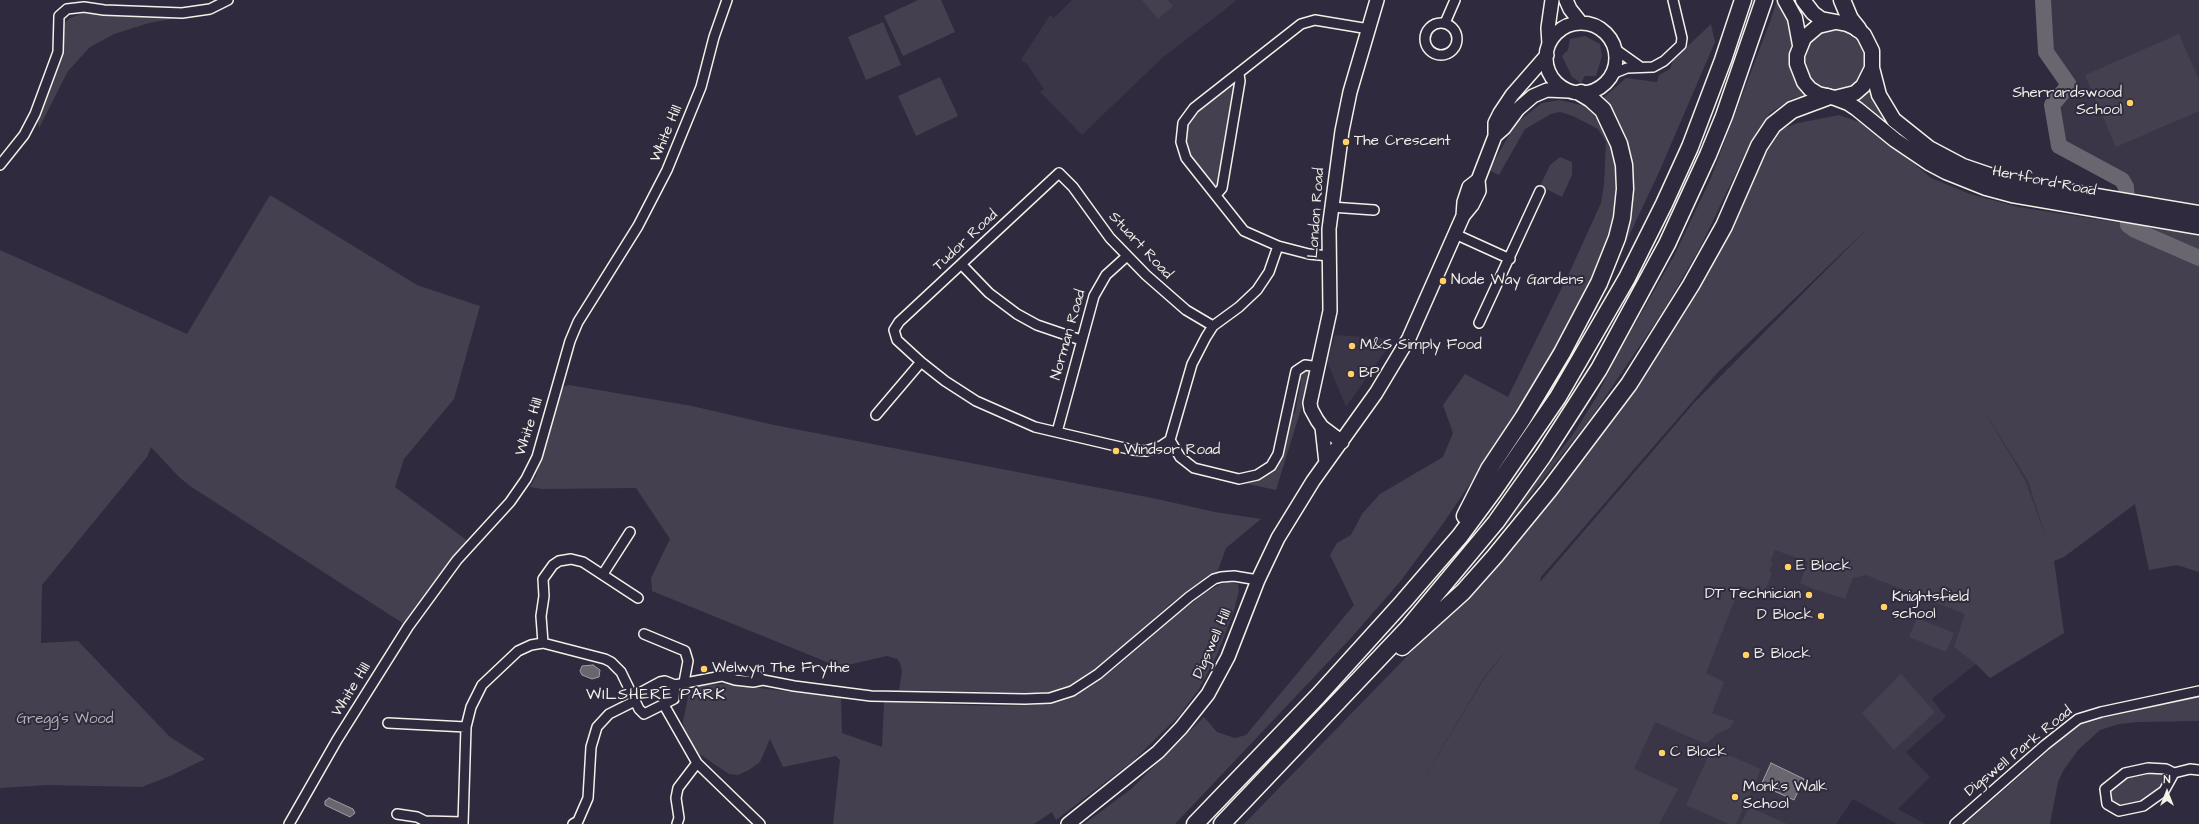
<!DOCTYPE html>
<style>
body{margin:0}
#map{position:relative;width:2199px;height:824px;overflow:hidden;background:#2f2a3d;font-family:"Architects Daughter",sans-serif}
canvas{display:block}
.north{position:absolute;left:2147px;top:772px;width:40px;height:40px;-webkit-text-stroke:3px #2f2a3d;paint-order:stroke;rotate:0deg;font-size:11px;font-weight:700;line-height:16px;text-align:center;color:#f4f1e8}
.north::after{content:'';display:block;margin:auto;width:14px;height:18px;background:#f4f1e8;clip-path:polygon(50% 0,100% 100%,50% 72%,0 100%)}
</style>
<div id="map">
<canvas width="2199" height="824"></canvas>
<div class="north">N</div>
</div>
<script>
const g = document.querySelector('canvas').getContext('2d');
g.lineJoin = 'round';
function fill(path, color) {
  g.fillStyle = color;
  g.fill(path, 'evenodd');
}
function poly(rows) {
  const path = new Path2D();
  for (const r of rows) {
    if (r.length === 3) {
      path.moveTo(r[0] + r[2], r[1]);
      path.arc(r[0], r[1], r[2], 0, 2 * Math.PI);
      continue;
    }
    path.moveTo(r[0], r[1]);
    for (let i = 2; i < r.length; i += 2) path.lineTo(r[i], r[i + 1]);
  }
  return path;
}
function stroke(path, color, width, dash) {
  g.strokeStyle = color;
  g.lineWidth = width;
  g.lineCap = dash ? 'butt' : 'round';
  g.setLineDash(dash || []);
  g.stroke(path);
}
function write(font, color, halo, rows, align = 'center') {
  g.font = font + ' "Architects Daughter",sans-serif';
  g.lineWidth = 4;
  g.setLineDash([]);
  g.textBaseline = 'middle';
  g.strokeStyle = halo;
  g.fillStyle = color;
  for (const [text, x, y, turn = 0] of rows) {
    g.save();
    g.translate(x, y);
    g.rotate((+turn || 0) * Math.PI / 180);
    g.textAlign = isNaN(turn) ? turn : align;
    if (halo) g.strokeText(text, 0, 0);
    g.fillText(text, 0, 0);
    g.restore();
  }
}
fill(poly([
 [1072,0,1237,0,1161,59,1082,135,1040,92,1044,89,1027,64,1021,60,1050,15,1054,18],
 [2049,0,2199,0,2199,207,2129,196,2118,176,2059,142,2055,128,2058,109,2062,102,2063,102,2077,85,2061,68,2054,57],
 [1335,335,1394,339,1346,407,1327,361],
 [1962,375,2028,481,2054,561,2064,633,1990,678,1976,664,1932,699,1946,717,1906,752,1930,777,1898,809,1925,824,1897,824,1853,799,1836,824,1391,824,1409,807,1514,643,1534,621,1541,582,1694,403]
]), '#3b3647');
fill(poly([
 [918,0,941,0,955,32,903,56,884,16],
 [1142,0,1168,0,1173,6,1158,19],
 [1777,0,1786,13,1793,41,1790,65,1793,77,1805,95,1791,99,1770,113,1751,141,1701,246,1664,310,1591,418,1503,530,1501,527,1574,433,1597,396,1615,359,1674,256,1710,180,1771,19],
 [83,13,182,17,149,23,114,34,90,47,68,71,39,128,37,116,47,95,58,61,62,25,70,18],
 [883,22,901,65,866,80,848,37],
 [1711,24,1715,42,1660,170,1627,240,1622,236,1626,146,1616,119,1603,98,1626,78,1657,82,1659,75,1670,69,1673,60],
 [1835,60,30],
 [2179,34,2199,80,2199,111,2116,147,2085,75],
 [1585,36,1600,44,1602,56,1596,76,1585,76,1581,83,1572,77,1562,56,1568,50,1570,39],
 [940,77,958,116,916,136,898,96],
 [1235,81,1219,185,1213,186,1189,156,1185,141,1188,124,1192,116,1201,108],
 [1868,88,1870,88,1877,107,1888,124,1909,141,2029,194,1904,141,1856,100],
 [1560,100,1585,106,1594,115,1614,153,1616,176,1614,210,1606,249,1582,301,1549,363,1504,434,1442,525,1399,583,1350,639,1175,824,1084,824,1131,789,1204,717,1217,732,1235,738,1246,735,1354,605,1330,555,1337,543,1351,535,1362,514,1380,494,1443,457,1453,433,1443,405,1465,374,1508,397,1571,269,1601,203,1604,185,1606,142,1598,129,1573,116,1560,112,1551,114,1525,129,1499,175,1489,170,1516,123,1542,103],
 [1839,115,1868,125,1931,178,1970,194,2018,207,2122,223,2126,228,2142,238,2199,262,2199,572,2177,565,2149,570,2135,504,2064,557,2054,561,2064,633,1990,678,1976,664,1954,647,1965,614,1866,575,1853,578,1845,599,1814,589,1800,583,1808,562,1775,550,1770,562,1773,563,1769,572,1772,573,1764,594,1740,586,1706,673,1724,682,1712,713,1734,721,1730,728,1718,733,1706,744,1655,722,1634,769,1678,789,1659,824,1244,824,1487,574,1719,245,1765,155,1782,129,1798,123],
 [1870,226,1694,403,1540,582,1541,577,1718,372],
 [1982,408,2028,481,2047,541,2025,480],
 [1513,643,1485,677,1407,806,1485,676],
 [1560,157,1572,162,1572,175,1562,197,1540,186,1550,165],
 [270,195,417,285,480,306,454,399,404,459,395,487,469,542,404,624,190,486,179,477,151,447,147,457,42,585,41,643,78,641,170,737,205,759,170,776,142,787,48,785,0,788,0,250,187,334],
 [2136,225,2199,235,2199,256,2149,234],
 [1308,369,1311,369,1302,406,1276,490,1244,483,1257,479,1267,474,1290,415,1295,413,1301,381,1298,378,1303,370],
 [569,385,692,406,774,425,1157,499,1215,512,1261,519,1226,548,1217,573,1193,587,1171,603,1117,652,1088,675,1070,686,1051,692,1030,693,899,690,902,672,900,663,897,659,887,656,839,667,652,591,651,578,670,539,636,488,542,489,530,487,536,476,563,387],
 [1229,582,1238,584,1239,590,1234,611,1217,655,1199,689,1179,716,1133,761,1056,820,1052,812,1034,824,833,824,840,760,836,756,783,767,770,739,760,762,749,770,738,775,729,774,695,751,684,731,683,722,689,692,696,686,704,685,726,684,841,698,842,733,882,747,884,702,989,706,1035,705,1055,702,1072,697,1090,687,1114,669,1178,614,1205,593,1221,584],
 [1917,618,1954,633,1946,652,1909,637],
 [1901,674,1935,712,1894,750,1862,713],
 [2199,697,2199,721,2138,722,2119,724,2100,730,2078,750,2063,771,2058,782,2050,824,1965,824,2080,723,2089,719],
 [1712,748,1761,769,1736,824,1729,824,1686,805],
 [2155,771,2169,774,2161,790,2141,804,2120,808,2111,803,2109,791,2121,778],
 [1749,807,1787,824,1741,824]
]), '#454050');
const water = poly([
 [593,665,600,670,599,677,592,679,582,675,580,671,582,666,593,665],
 [1771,763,1804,779,1794,800,1761,785,1771,763],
 [329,798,353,809,355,813,350,817,325,805,325,801,329,798]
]);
fill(water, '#6a6670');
stroke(water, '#a19ea0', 1);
stroke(poly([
 [2043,0,2046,52,2069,85,2052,105,2059,146,2122,180,2126,187,2128,225,2135,230,2199,258]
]), '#6a6670', 16);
const street = poly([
 [1445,23,1455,0],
 [1441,39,16],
 [1615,49,1639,66],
 [1612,74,1627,68,1653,67,1664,61,1681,45,1682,38,1673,0],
 [0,165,24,135,35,114,58,52,59,16,67,9,84,7,104,10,182,13,210,9,228,0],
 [1216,195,1222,188,1240,81,1239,74],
 [1331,207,1374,210],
 [1455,234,1510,259],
 [1329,256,1309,254,1278,246,1244,231,1186,158,1181,142,1183,123,1194,108,1301,24,1315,20,1369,29],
 [962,265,989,293,1017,314,1037,325,1081,340],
 [1479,323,1540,191],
 [1213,326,1186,310,1146,275,1110,238,1073,187,1059,173,899,322,894,330,897,340,921,362,945,381,976,401,1035,427,1133,450,1146,451,1161,446,1170,440,1192,364,1206,337,1213,326,1239,307,1257,290,1269,272,1278,246],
 [876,415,921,362],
 [1057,432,1094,296,1106,275,1127,256],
 [1170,440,1180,457,1194,468,1239,479,1257,475,1271,466,1278,454,1296,371,1305,365,1319,367],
 [603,574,630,532],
 [644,634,685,651,688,661,684,682],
 [543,643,541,616,544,596,543,579,553,565,559,561,571,559,583,562,638,598],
 [722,676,735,680,753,682,763,680,794,686,871,696,1025,699,1050,698,1072,691,1098,674,1189,597,1214,579,1221,577,1234,576,1258,580],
 [634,696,660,682,665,681,675,685,722,676,737,670,754,673,763,680],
 [664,705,697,763,760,824],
 [388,723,466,727],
 [2174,773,2164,791,2143,806,2119,811,2107,804,2105,789,2125,773,2148,768,2166,769,2174,773,2190,769,2199,770],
 [397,814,417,817,425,821,463,822],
 [289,824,337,740,408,627,457,560,510,502,526,479,537,457,570,341,578,322,638,226,667,170,701,87,714,37,727,0],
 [463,824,466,727,471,707,482,685,518,651,531,645,543,643,605,659,611,662,621,672,639,709,644,714,674,699,675,685],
 [573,824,578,821,588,798,591,747,597,727,609,714,635,701],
 [677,824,679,818,676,798,678,788,697,763],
 [1955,824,2045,745,2078,719,2101,712,2199,691]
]);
const secondary = poly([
 [1566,0,1570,9,1581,23],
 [1581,58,35],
 [1549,44,1548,28,1552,0],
 [1495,136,1504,128,1518,109,1533,96,1547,90,1569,91],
 [1463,216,1472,205,1479,191,1478,180,1495,136,1495,123,1500,113,1512,95,1547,55],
 [1322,427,1326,463],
 [1342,442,1322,427,1317,420,1311,409,1310,403,1330,311,1329,229,1342,131,1350,92,1377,0],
 [1068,824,1158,752,1181,728,1208,694,1228,657,1258,580,1278,538,1313,481,1376,393,1409,338,1463,216,1464,202,1469,187,1478,180]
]);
const primary = poly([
 [1785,0,1795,18,1800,45],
 [1803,0,1813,13,1821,19,1847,24,1858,29,1864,35,1872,51,1872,68,1863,86,1855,93,1835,98,1818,94,1810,89,1804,82,1797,64,1797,55,1804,38,1818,26,1835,22],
 [1872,68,1879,95,1894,120,1929,148,1963,166,2007,181,2199,213],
 [1835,98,1848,103,1857,109,1895,140,1929,163,1946,172,1986,188,2012,195,2199,227]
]);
const highway = poly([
 [1842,0,1850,19,1858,29],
 [1465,516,1489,469,1523,418,1562,353,1599,283,1617,238,1622,218,1625,189,1624,165,1619,144,1603,110,1591,99,1581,93],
 [1402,647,1463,592,1495,556,1549,490,1629,384,1691,285,1724,226,1759,146,1773,125,1792,110,1827,97],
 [1195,824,1318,696,1403,602,1460,536,1494,490,1558,397,1627,278,1664,204,1690,147,1723,60,1743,0],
 [1222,824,1407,629,1496,522,1543,456,1599,369,1667,244,1708,155,1724,116,1764,0]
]);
stroke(street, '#f4f1e8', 12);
stroke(secondary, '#f4f1e8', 16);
stroke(primary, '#f4f1e8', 17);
stroke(highway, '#f4f1e8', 19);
stroke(street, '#2f2a3d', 9);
stroke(secondary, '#2f2a3d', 13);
stroke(primary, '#2f2a3d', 14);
stroke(highway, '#2f2a3d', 16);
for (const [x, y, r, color] of [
 [2130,103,4,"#ffd166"],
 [1346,142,4,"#ffd166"],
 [1443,281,4,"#ffd166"],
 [1352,346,4,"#ffd166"],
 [1351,374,4,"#ffd166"],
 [1116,451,4,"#ffd166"],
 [1788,567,4,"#ffd166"],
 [1809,595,4,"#ffd166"],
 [1884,607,4,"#ffd166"],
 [1821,616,4,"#ffd166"],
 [1746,655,4,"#ffd166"],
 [704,669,4,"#ffd166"],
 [1662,753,4,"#ffd166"],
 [1735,797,4,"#ffd166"]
]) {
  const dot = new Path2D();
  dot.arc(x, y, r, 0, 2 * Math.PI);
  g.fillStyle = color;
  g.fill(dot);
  stroke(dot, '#2f2a3d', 1.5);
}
write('15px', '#f4f1e8', '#2f2a3d', [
 ["Sherrardswood",2122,94,"right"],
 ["School",2122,111,"right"],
 ["The Crescent",1354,142],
 ["Node Way Gardens",1451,281],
 ["M&S Simply Food",1360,346],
 ["BP",1359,374],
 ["Windsor Road",1124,451],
 ["E Block",1796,567],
 ["DT Technician",1801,595,"right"],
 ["Knightsfield",1892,598],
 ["school",1892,615],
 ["D Block",1813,616,"right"],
 ["B Block",1754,655],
 ["Welwyn The Frythe",712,669],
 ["C Block",1670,753],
 ["Monks Walk",1743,788],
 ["School",1743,805]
], 'left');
write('15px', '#f4f1e8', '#2f2a3d', [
 ["White Hill",667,134,-67],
 ["Hertford Road",2044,182,11],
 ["London Road",1317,213,-86],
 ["Tudor Road",966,241,-43],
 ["Stuart Road",1140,246,47],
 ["Norman Road",1069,335,-74],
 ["White Hill",530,427,-72],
 ["Digswell Hill",1213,644,-66],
 ["White Hill",352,690,-58],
 ["Digswell Park Road",2019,752,-39]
]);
write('15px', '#b7b3b3', '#2f2a3d', [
 ["Gregg's Wood",65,720]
]);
g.letterSpacing = '1px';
write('16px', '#f4f1e8', '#2f2a3d', [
 ["WILSHERE PARK",656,696]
]);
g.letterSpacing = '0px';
</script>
